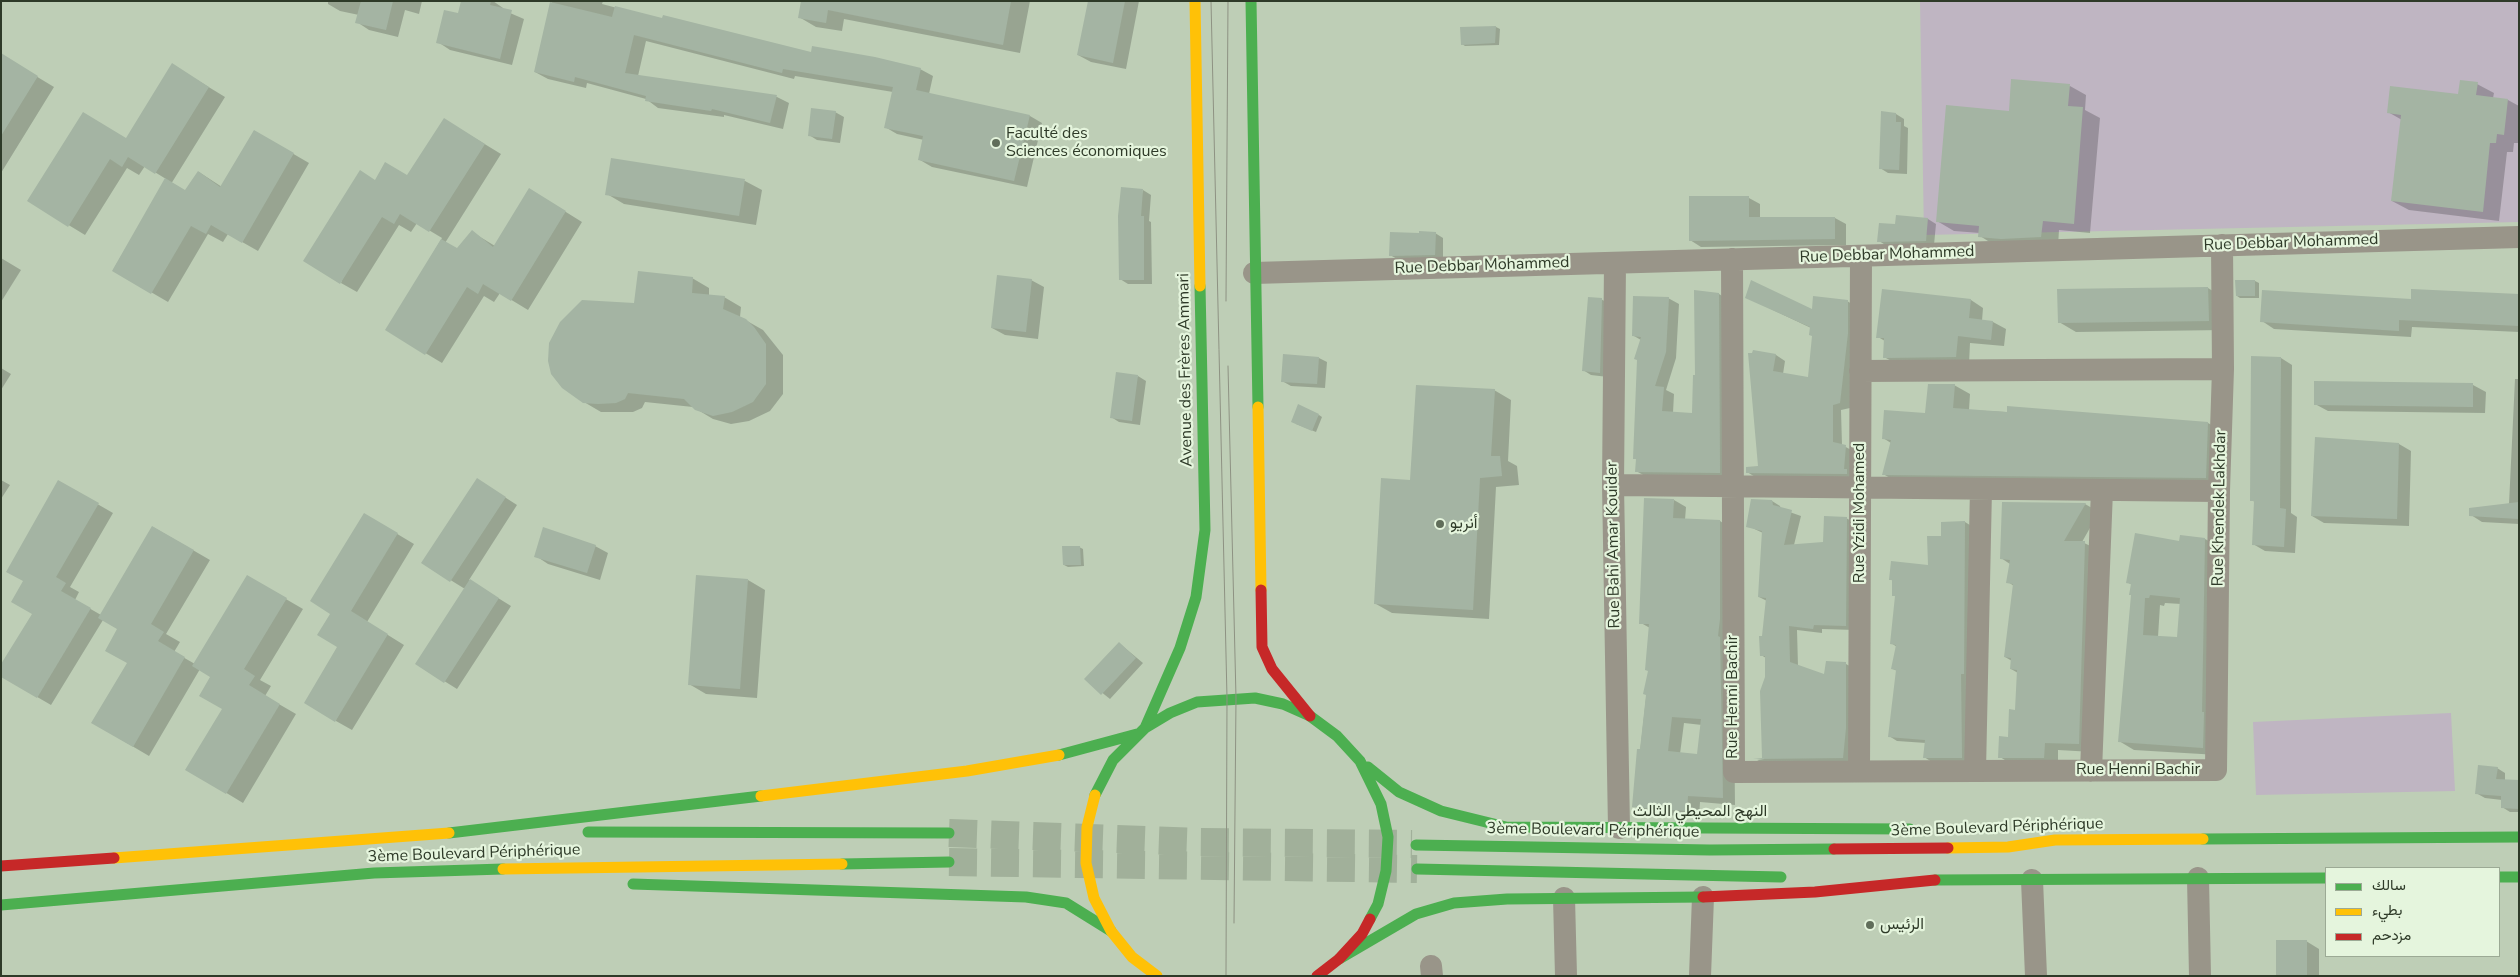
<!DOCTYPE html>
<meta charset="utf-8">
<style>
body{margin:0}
#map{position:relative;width:2520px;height:977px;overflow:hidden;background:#beceb6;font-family:"Nunito Sans",Vazirmatn,sans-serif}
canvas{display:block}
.frame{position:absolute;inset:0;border:2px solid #2e3a28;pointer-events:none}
.legend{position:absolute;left:2325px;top:867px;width:175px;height:90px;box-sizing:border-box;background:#e5f5dd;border:1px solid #9caa95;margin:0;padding:6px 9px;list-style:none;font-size:15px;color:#2e3a28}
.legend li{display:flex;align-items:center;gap:10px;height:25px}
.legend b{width:25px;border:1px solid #9caa95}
</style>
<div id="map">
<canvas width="2520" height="977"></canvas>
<div class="frame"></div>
<ul class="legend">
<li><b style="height:6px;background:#4caf50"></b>سالك</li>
<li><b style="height:6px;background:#ffc107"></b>بطيء</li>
<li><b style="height:6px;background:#c62828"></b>مزدحم</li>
</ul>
</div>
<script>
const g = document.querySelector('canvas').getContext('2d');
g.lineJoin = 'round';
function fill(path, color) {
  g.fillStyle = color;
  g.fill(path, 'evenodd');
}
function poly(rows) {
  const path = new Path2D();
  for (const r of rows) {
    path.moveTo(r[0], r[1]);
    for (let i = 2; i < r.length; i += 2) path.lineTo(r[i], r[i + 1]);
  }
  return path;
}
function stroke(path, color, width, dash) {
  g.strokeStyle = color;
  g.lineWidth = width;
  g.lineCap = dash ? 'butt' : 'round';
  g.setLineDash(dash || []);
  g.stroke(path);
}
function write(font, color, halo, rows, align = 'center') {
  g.font = font + ' "Nunito Sans",Vazirmatn,sans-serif';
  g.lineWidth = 4.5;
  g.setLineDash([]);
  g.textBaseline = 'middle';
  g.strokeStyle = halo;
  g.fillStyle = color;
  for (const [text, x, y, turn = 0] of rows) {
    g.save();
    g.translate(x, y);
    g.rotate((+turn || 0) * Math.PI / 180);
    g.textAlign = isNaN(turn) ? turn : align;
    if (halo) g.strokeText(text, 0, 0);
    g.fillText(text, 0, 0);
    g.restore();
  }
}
fill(poly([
 [1920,1,2519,1,2519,222,1924,235],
 [2451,713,2455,791,2256,795,2253,722]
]), '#bfb5c2');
fill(poly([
 [328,1,422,1,419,14,405,10,398,37,369,30,357,22,359,15,340,11,328,4],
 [463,1,493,1,503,8,503,10,524,19,512,65,450,50,438,42,459,15],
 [552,1,603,1,602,4,663,20,812,53,920,69,933,76,929,94,1030,116,1042,123,1027,187,932,167,920,160,924,140,897,134,885,127,893,92,795,76,794,79,646,41,638,76,777,97,789,103,783,129,724,115,724,117,658,108,646,99,587,83,586,88,548,79,535,72],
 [802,1,1030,1,1020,53,844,19,842,31,816,27,799,17],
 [1089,1,1139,1,1126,69,1091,62,1078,55],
 [1496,27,1500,29,1499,45,1465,46,1462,44,1461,28],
 [1,55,54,87,1,173],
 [189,75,225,97,171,184,185,191,199,172,222,187,254,131,309,163,258,251,228,234,223,242,208,234,168,302,113,270,166,179,145,166,139,175,127,168,85,235,29,201,126,139],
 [2477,84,2494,93,2493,98,2508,100,2519,106,2519,143,2514,143,2513,152,2507,152,2499,221,2409,210,2392,201,2402,120,2388,112,2459,95],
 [2070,86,2086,95,2085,110,2100,118,2090,233,2059,230,2058,246,1996,246,1980,236,1980,233,1954,231,1937,221,2010,112],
 [835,112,844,117,840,143,817,140,809,135],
 [1882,113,1896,114,1904,119,1904,126,1908,128,1907,174,1888,173,1880,168],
 [460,129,501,154,445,243,457,250,472,232,495,246,545,199,582,222,528,310,500,293,494,302,484,296,442,363,387,330,442,238,417,223,411,232,399,225,357,292,341,283,376,181,408,177],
 [612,160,745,181,762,190,756,225,624,204,607,194],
 [1143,190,1151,195,1149,221,1151,222,1152,284,1128,284,1120,279],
 [1749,198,1760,204,1760,218,1835,218,1846,224,1846,245,1701,247,1690,240],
 [1897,216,1928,219,1936,224,1934,245,1887,246,1879,241,1896,225],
 [1435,233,1443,238,1443,259,1399,260,1390,255],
 [1,258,21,270,1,302],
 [692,278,709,288,709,296,724,297,741,307,740,317,763,330,783,355,783,394,770,411,749,421,731,424,713,419,693,407,645,402,642,408,633,412,601,412,584,402,636,304],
 [1031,280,1044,287,1038,339,1005,335,992,328],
 [2255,281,2259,283,2259,298,2240,298,2237,296],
 [2208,288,2224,298,2225,330,2076,332,2059,322],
 [1719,294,1729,300,1730,478,1647,477,1636,471,1637,460,1634,458,1641,340,1634,336,1668,298,1679,304,1676,358,1666,390,1674,394,1673,413,1693,414],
 [2519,295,2519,332,2412,327,2411,337,2274,329,2262,321,2412,300],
 [1601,299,1609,304,1608,377,1591,375,1583,370],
 [1971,300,1983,308,1982,321,1993,322,2006,329,2004,346,1970,343,1969,364,1897,364,1884,357,1885,341,1878,337],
 [1847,301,1857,307,1850,408,1841,410,1842,445,1855,452,1856,479,1757,478,1747,472,1759,467,1749,354,1776,355,1785,361,1783,374,1809,378,1813,336,1811,328,1756,302,1813,311],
 [1319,358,1327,362,1325,388,1291,386,1282,381],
 [2281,358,2292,365,2291,513,2297,517,2295,553,2265,551,2253,544,2255,502,2251,500],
 [1,368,11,374,1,390],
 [1138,376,1146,381,1140,425,1119,422,1111,417],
 [2515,379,2519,379,2519,524,2482,522,2471,515,2509,504],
 [1954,385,1970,394,1969,410,2208,423,2224,432,2222,486,1899,483,1883,474,1891,443,1883,438,1926,414],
 [2473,385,2486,392,2485,413,2328,411,2315,404],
 [1494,390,1511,400,1508,461,1517,466,1519,485,1496,487,1489,619,1392,613,1376,604,1412,481],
 [1319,415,1322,417,1316,432,1296,424],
 [2399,444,2411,451,2409,526,2324,523,2312,516],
 [1,480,10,485,1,499],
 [59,482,113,513,70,587,79,592,75,600,101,615,153,527,210,560,166,634,180,642,174,652,195,664,248,577,303,609,260,680,271,686,265,696,296,714,243,803,187,769,223,709,212,676,200,669,149,756,93,723,132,667,118,629,103,620,51,705,1,676,33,613,24,581],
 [489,487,517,505,469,580,511,606,457,689,417,664,465,589,423,563],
 [1674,500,1686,507,1685,520,1720,521,1732,529,1735,805,1700,802,1699,818,1646,813,1634,806,1649,671,1650,628,1641,623],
 [1684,723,1702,725,1698,755,1680,754],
 [1772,501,1780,506,1781,509,1801,516,1794,545,1824,543,1846,518,1855,523,1855,630,1822,629,1822,633,1797,630,1798,666,1825,675,1846,664,1855,669,1852,763,1763,763,1757,760,1764,759,1761,691,1766,677,1766,658,1761,655,1767,601,1759,597,1763,533,1748,526],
 [2085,504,2099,512,2082,542,2099,550,2093,752,2058,750,2058,765,2013,765,2000,757,2009,738,2017,711,2018,673,2011,669,2012,661,2005,657,2014,586,2008,582,2010,564,2001,558],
 [364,514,414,544,367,622,404,645,352,730,336,721,339,647,332,613],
 [1965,522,1973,527,1970,762,1932,762,1924,757,1926,743,1897,741,1889,736,1897,671,1893,669,1897,647,1891,643,1896,596,1893,581,1890,579,1929,567,1942,537,1942,523],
 [2181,537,2205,539,2220,547,2218,755,2134,750,2119,741,2132,595,2132,585,2127,582,2181,542],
 [2165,603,2181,604,2178,638,2158,637,2160,605,2164,606],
 [595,546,608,553,600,580,548,564,536,556],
 [1079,547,1083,549,1084,566,1068,567,1064,565],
 [748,580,765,590,757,698,706,694,689,684],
 [1119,643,1143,663,1110,699,1085,679],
 [2497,768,2505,773,2505,781,2519,781,2519,812,2510,812,2502,807,2502,800,2485,798,2476,793],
 [2306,941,2319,949,2319,976,2278,976]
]), '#0003');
fill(poly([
 [361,1,393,1,386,30,355,23],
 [461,1,491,1,490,5,512,10,500,59,436,43,444,10,458,13],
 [801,1,1011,1,1003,45,828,10,826,23,798,18],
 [1088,1,1125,1,1113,63,1077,55],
 [550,2,612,17,615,6,662,18,663,15,811,52,812,46,875,57,921,68,916,90,1030,115,1014,181,918,160,923,136,884,128,893,87,783,69,782,73,634,35,625,73,777,95,770,123,712,109,711,111,645,101,646,96,575,77,574,82,534,72],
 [1496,26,1495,43,1461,45,1460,27],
 [1,53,38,76,1,136],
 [172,63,209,87,155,174,128,157,122,167,110,159,68,227,27,201,83,112,126,138],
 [2011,79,2070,84,2068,106,2083,107,2074,224,2043,221,2041,237,2001,239,1978,237,1979,226,1936,222,1946,105,2009,111],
 [2460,80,2478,82,2476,95,2508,99,2504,135,2497,134,2496,143,2490,143,2483,212,2391,201,2401,115,2387,113,2390,86,2458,94],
 [811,108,836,111,832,139,808,136],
 [1881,111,1896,113,1896,122,1901,122,1899,170,1879,169],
 [444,118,485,144,429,232,400,214,394,224,382,217,340,284,303,261,360,170,375,180,385,162,407,175],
 [254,130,294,153,242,243,211,225,206,234,191,226,151,294,112,271,165,178,185,190,198,171,220,187],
 [611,158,745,179,739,216,605,195],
 [1121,187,1143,189,1141,216,1144,216,1144,280,1119,280,1118,216],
 [529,188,566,211,511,301,483,284,478,294,467,287,425,355,385,330,441,239,457,248,472,230,493,247],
 [1689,196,1749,196,1749,217,1835,217,1835,239,1689,241],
 [1896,215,1928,218,1926,241,1877,242,1879,223,1895,224],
 [1419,231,1436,232,1435,255,1389,256,1390,232,1419,233],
 [638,271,693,277,692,293,725,296,723,309,746,319,754,327,766,344,766,384,753,402,732,412,713,416,695,410,684,399,628,393,625,399,616,403,598,404,583,403,562,388,551,374,548,361,549,343,560,322,582,300,634,303],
 [997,275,1032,279,1026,332,991,328],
 [1751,280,1812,309,1813,296,1848,300,1848,333,1840,403,1833,405,1833,442,1846,445,1844,469,1847,469,1847,474,1746,473,1746,467,1758,466,1748,353,1752,353,1753,350,1776,354,1773,371,1808,377,1812,336,1809,335,1810,327,1745,298],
 [2235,280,2255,280,2255,296,2236,296],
 [2208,287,2209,321,2058,323,2057,289],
 [1882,289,1971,299,1969,318,1993,321,1991,340,1958,336,1956,357,1883,358,1884,338,1876,338],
 [2411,289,2519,294,2519,326,2399,320,2399,331,2260,322,2262,290,2411,299],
 [1694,290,1719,293,1720,473,1635,472,1636,459,1633,459,1637,360,1634,359,1641,337,1632,336,1633,296,1669,297,1666,352,1655,386,1664,387,1662,411,1692,413,1693,375,1695,375],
 [1588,297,1602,298,1600,373,1582,371],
 [1283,354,1319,357,1317,384,1281,382],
 [2251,356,2281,357,2280,508,2286,509,2284,547,2252,545,2254,501,2250,501],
 [1116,372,1138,375,1132,421,1110,418],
 [2314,381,2473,383,2473,407,2314,405],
 [1928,384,1955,384,1953,408,2007,412,2007,406,2208,422,2206,478,1882,475,1891,440,1882,439,1884,410,1925,413],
 [1416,385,1495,389,1491,456,1500,456,1502,476,1480,478,1473,610,1374,604,1381,478,1410,480],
 [1298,404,1319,414,1312,431,1291,422],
 [2315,437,2399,443,2397,519,2311,516],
 [477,478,506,497,450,582,421,563],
 [58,480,99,503,56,577,66,583,61,591,91,608,37,698,1,677,1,664,32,614,11,602,23,581,6,572],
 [1644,498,1674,499,1673,518,1720,520,1720,619,1718,636,1720,637,1723,798,1688,796,1687,811,1632,807,1637,749,1640,749,1646,695,1643,694,1648,671,1645,670,1649,624,1639,624],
 [1672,717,1701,719,1697,754,1668,751],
 [1751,499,1772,500,1773,505,1792,510,1784,545,1823,542,1824,516,1847,517,1846,626,1814,625,1813,629,1789,626,1790,662,1824,674,1826,661,1846,662,1846,728,1843,758,1753,759,1762,758,1760,691,1765,677,1765,656,1760,656,1759,636,1762,636,1766,598,1758,597,1762,531,1746,527],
 [2002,502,2086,503,2064,541,2085,541,2079,744,2045,743,2044,758,1998,758,1999,736,2008,737,2009,709,2015,710,2017,670,2010,669,2011,658,2004,657,2013,584,2006,583,2010,560,2000,559],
 [2519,502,2519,519,2469,516,2469,508],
 [364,513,398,533,351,611,388,634,335,722,304,703,337,647,317,635,330,614,310,601],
 [1965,521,1964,674,1961,674,1962,758,1923,758,1925,740,1888,737,1896,670,1891,669,1896,645,1890,644,1895,596,1892,596,1892,580,1889,580,1891,561,1928,565,1927,536,1941,536,1941,522],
 [152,526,194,550,151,624,164,632,158,641,185,657,133,747,91,723,127,663,105,651,117,629,98,618],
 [543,527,596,545,587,573,534,557],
 [2135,533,2179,541,2180,535,2205,538,2202,712,2204,712,2203,748,2118,742,2131,595,2129,595,2131,584,2126,583],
 [2150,595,2180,598,2177,637,2143,635,2145,598,2149,598],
 [1062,546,1080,546,1081,565,1063,565],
 [247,575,287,598,244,669,255,676,249,685,280,704,226,794,185,770,222,709,199,696,210,677,192,666],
 [696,575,748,579,740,689,688,685],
 [470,579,499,598,444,683,415,664],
 [1119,642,1136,658,1101,695,1084,679],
 [2478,765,2498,767,2496,779,2519,780,2519,809,2501,808,2501,796,2475,794],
 [2276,940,2307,940,2307,976,2276,976]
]), '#a4b4a3');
stroke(poly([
 [949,833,1198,842,1412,844],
 [949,862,1417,869]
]), '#a1b09a', 28, [28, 14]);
stroke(poly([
 [1732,259,1734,772,2216,770,2219,491,2223,369,2222,245],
 [1615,263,1613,485,1619,828],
 [1254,273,2519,237],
 [1860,371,2223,369],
 [1613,485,2219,491],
 [1859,771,1861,256],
 [1975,771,1981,489],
 [2091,771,2102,490],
 [2198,878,2200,976],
 [2032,880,2036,976],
 [1564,898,1566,976],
 [1431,966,1432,976],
 [1700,976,1703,897]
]), '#999589', 22);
stroke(poly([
 [1251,1,1258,407],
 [1145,728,1180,648,1196,597,1205,530,1200,286],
 [1059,755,1137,734],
 [1368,767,1399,792,1441,811,1506,827,1910,829],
 [1095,795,1113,760,1145,728,1170,713,1197,702,1255,698,1283,704,1310,716,1337,736,1360,761,1381,804,1388,837,1386,871,1378,904,1370,919],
 [588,832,949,833],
 [449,833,761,796],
 [2203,839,2519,837],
 [1416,845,1710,850,1834,849],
 [842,864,949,862],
 [1417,869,1781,877],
 [2499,877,2519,877],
 [1935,880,2326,878],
 [633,884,1026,897,1066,903,1111,931],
 [1,905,374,873,503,869],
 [1339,959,1416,914,1454,903,1507,899,1703,897]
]), '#4caf50', 11);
stroke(poly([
 [1195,1,1200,286],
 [1258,407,1261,590],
 [1095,795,1087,827,1086,863,1094,898,1111,931,1132,957,1157,976],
 [761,796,967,771,1059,755],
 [1948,848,2008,847,2055,840,2203,839],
 [114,858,449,833],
 [503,869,842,864]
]), '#ffc107', 11);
stroke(poly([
 [1261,590,1262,647,1272,669,1310,716],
 [1834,849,1948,848],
 [1,866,114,858],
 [1703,897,1815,892,1935,880],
 [1317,976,1339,959,1362,934,1370,919]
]), '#c62828', 11);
stroke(poly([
 [1211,1,1227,698,1226,976],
 [1226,301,1228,1],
 [1228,366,1236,698,1234,923]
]), '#8e9283', 1);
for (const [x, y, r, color] of [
 [996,143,5,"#606e5a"],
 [1440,524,5,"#606e5a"],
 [1870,925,5,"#606e5a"]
]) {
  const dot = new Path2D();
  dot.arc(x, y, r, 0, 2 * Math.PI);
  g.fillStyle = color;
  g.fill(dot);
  stroke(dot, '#e5f5dd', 2);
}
write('16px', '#2e3a28', '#e5f5dd', [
 ["Faculté des",1006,134],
 ["Sciences économiques",1006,152],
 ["أنريو",1450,524],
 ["الرئيس",1880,925]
], 'left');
write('16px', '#2e3a28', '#e5f5dd', [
 ["Rue Debbar Mohammed",2291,243,-2],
 ["Rue Debbar Mohammed",1887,255,-2],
 ["Rue Debbar Mohammed",1482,266,-2],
 ["Avenue des Frères Ammari",1186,370,-91],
 ["Rue Khendek Lakhdar",2220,508,-89],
 ["Rue Yzidi Mohamed",1860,513,-90],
 ["Rue Bahi Amar Kouider",1614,545,-91],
 ["Rue Henni Bachir",1733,697,-90],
 ["Rue Henni Bachir",2138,770],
 ["النهج المحيطي الثالث",1700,812],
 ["3ème Boulevard Périphérique",1997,828,-2],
 ["3ème Boulevard Périphérique",1593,831,1],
 ["3ème Boulevard Périphérique",474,854,-2]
]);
</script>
